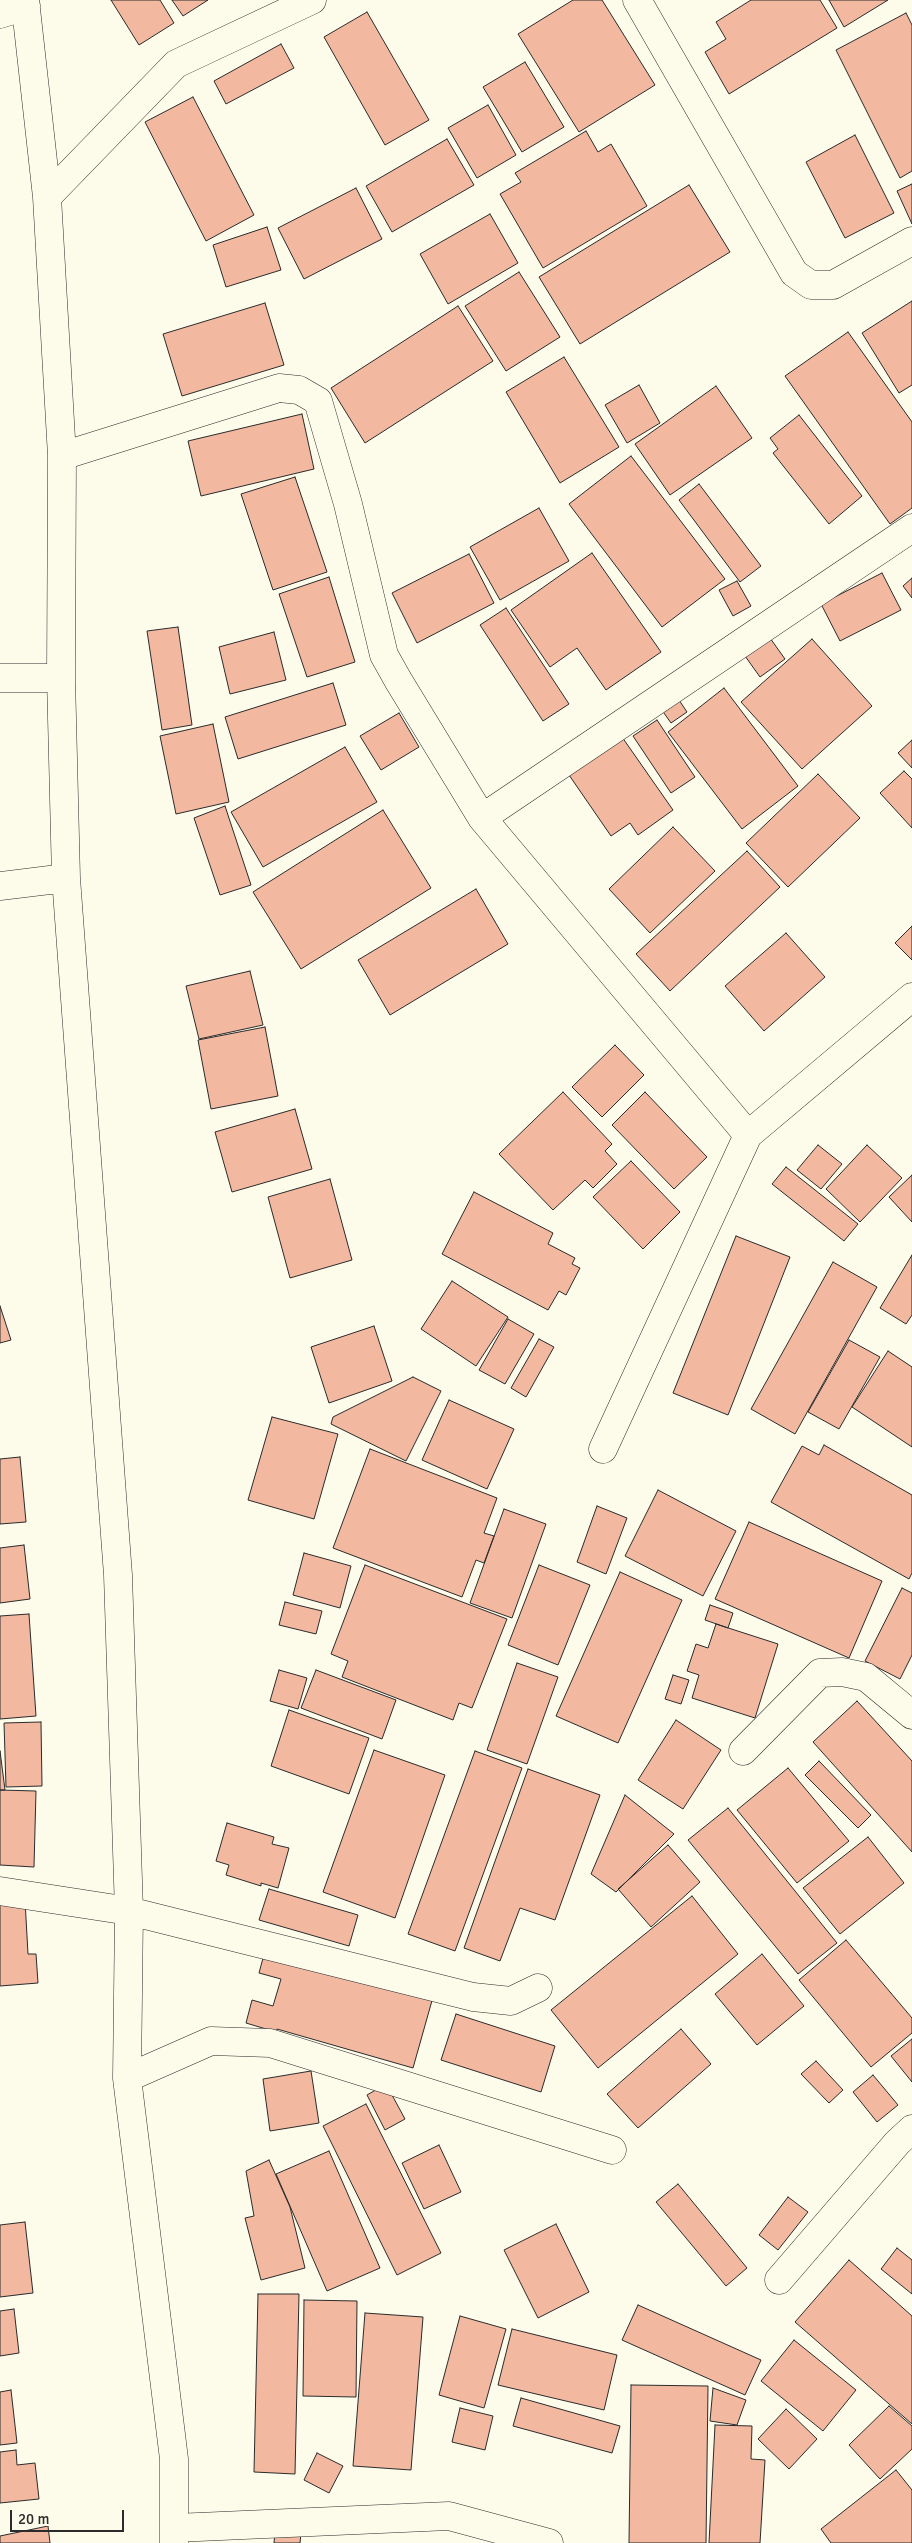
<!DOCTYPE html>
<style>
body{margin:0}
#map{position:relative;width:912px;height:2543px;overflow:hidden;background:#fdfbea;font-family:Signika,sans-serif}
canvas{display:block}
.scale{position:absolute;left:10px;top:2510px;width:114px;height:22px;box-sizing:border-box;border:2px solid #2b2b2b;border-top:0;padding-left:6px;font-size:15px;line-height:18px;white-space:nowrap;color:#2b2b2b;-webkit-text-stroke:4px #fdfbea;paint-order:stroke}
</style>
<div id="map">
<canvas width="912" height="2543"></canvas>
<div class="scale">20 m</div>
</div>
<script>
const g = document.querySelector('canvas').getContext('2d');
g.lineJoin = 'round';
function fill(path, color) {
  g.fillStyle = color;
  g.fill(path, 'evenodd');
}
function poly(rows) {
  const path = new Path2D();
  for (const r of rows) {
    path.moveTo(r[0], r[1]);
    for (let i = 2; i < r.length; i += 2) path.lineTo(r[i], r[i + 1]);
  }
  return path;
}
function stroke(path, color, width, dash) {
  g.strokeStyle = color;
  g.lineWidth = width;
  g.lineCap = dash ? 'butt' : 'round';
  g.setLineDash(dash || []);
  g.stroke(path);
}
const building = poly([
 [111,0,160,0,174,23,139,45,111,0],
 [172,0,208,0,183,16,172,0],
 [573,0,602,0,655,85,579,132,518,34,573,0],
 [751,0,820,0,837,28,729,94,705,52,726,39,716,22,751,0],
 [829,0,888,0,844,27,829,0],
 [367,12,429,120,385,145,324,37,367,12],
 [906,13,912,25,912,171,900,178,836,50,906,13],
 [281,44,294,68,226,104,214,81,281,44],
 [525,62,564,127,522,152,483,87,525,62],
 [193,97,254,215,206,241,145,122,193,97],
 [488,105,516,155,477,178,448,128,488,105],
 [586,131,598,152,611,144,647,206,543,268,500,194,521,182,515,173,586,131],
 [855,135,894,213,845,238,806,162,855,135],
 [447,139,474,185,392,232,366,186,447,139],
 [912,184,912,224,897,191,912,184],
 [689,185,730,252,580,344,539,277,689,185],
 [356,188,382,239,304,279,278,228,356,188],
 [490,214,518,263,448,304,420,254,490,214],
 [267,227,281,270,226,287,213,245,267,227],
 [519,272,560,337,506,371,465,306,519,272],
 [912,301,912,385,899,393,862,333,912,301],
 [265,303,284,365,182,396,163,334,265,303],
 [458,306,493,361,365,443,331,388,458,306],
 [848,332,912,422,912,508,890,524,785,376,848,332],
 [564,357,619,447,560,483,506,392,564,357],
 [639,385,660,423,627,443,605,405,639,385],
 [716,386,752,438,670,495,635,444,716,386],
 [302,414,314,469,201,496,188,441,302,414],
 [799,415,862,496,829,524,773,453,778,449,770,438,799,415],
 [631,456,725,579,662,627,569,504,631,456],
 [295,477,327,572,273,590,241,494,295,477],
 [699,484,761,566,740,582,679,500,699,484],
 [539,508,569,561,500,600,470,547,539,508],
 [592,553,661,652,606,690,577,648,550,667,511,610,592,553],
 [469,554,494,603,417,643,392,593,469,554],
 [882,573,901,610,840,641,821,604,882,573],
 [329,577,355,662,307,677,279,594,329,577],
 [912,578,912,598,903,586,912,578],
 [737,581,751,606,733,616,719,590,737,581],
 [506,608,569,704,543,721,480,625,506,608],
 [178,627,192,725,162,730,147,631,178,627],
 [765,631,785,659,760,677,740,649,765,631],
 [274,632,286,680,230,694,219,647,274,632],
 [812,639,872,706,802,769,741,702,812,639],
 [333,683,346,725,238,759,225,717,333,683],
 [724,688,798,786,742,829,668,732,724,688],
 [675,694,687,712,671,723,659,706,675,694],
 [399,713,419,747,381,770,360,736,399,713],
 [657,720,695,777,671,793,633,736,657,720],
 [213,724,229,802,176,814,160,736,213,724],
 [622,737,673,810,638,835,630,823,611,836,569,775,622,737],
 [912,740,912,768,898,753,912,740],
 [345,747,377,802,263,867,231,812,345,747],
 [904,771,912,779,912,828,880,793,904,771],
 [818,774,860,818,788,887,746,843,818,774],
 [225,806,251,885,220,895,194,818,225,806],
 [383,810,431,888,301,969,253,892,383,810],
 [673,827,715,871,650,933,609,889,673,827],
 [747,851,780,887,670,991,636,954,747,851],
 [476,889,508,944,390,1015,358,960,476,889],
 [912,926,912,960,895,943,912,926],
 [786,933,825,977,764,1031,725,986,786,933],
 [250,971,263,1025,199,1039,186,986,250,971],
 [265,1027,278,1096,211,1109,198,1040,265,1027],
 [615,1045,644,1075,602,1117,572,1087,615,1045],
 [563,1092,612,1144,605,1151,617,1164,593,1188,585,1180,553,1210,499,1154,563,1092],
 [645,1092,707,1157,674,1189,612,1125,645,1092],
 [295,1109,312,1169,232,1192,215,1132,295,1109],
 [818,1145,842,1164,821,1189,797,1170,818,1145],
 [867,1145,902,1178,860,1222,826,1189,867,1145],
 [631,1161,680,1212,643,1249,593,1197,631,1161],
 [786,1167,858,1224,844,1241,772,1184,786,1167],
 [912,1175,912,1222,889,1197,912,1175],
 [330,1179,352,1260,290,1278,268,1197,330,1179],
 [474,1192,553,1233,548,1244,575,1258,572,1264,580,1268,566,1295,559,1291,548,1310,442,1254,474,1192],
 [736,1236,790,1257,728,1415,673,1393,736,1236],
 [912,1255,912,1315,906,1324,880,1308,912,1255],
 [833,1262,877,1287,795,1434,751,1409,833,1262],
 [452,1281,508,1317,476,1366,421,1329,452,1281],
 [0,1306,11,1340,0,1343,0,1306],
 [508,1319,534,1334,505,1384,479,1370,508,1319],
 [374,1326,392,1381,329,1403,311,1347,374,1326],
 [539,1339,554,1347,526,1397,511,1388,539,1339],
 [849,1340,880,1357,839,1429,808,1412,849,1340],
 [888,1351,912,1367,912,1447,852,1407,888,1351],
 [413,1377,441,1391,406,1461,331,1424,333,1417,413,1377],
 [449,1400,514,1429,487,1489,422,1460,449,1400],
 [272,1417,338,1434,314,1519,248,1500,272,1417],
 [824,1445,912,1495,912,1573,909,1579,771,1502,802,1446,819,1455,824,1445],
 [370,1449,497,1498,484,1533,494,1536,484,1563,476,1560,462,1597,333,1548,370,1449],
 [20,1457,26,1522,0,1524,0,1459,20,1457],
 [658,1490,736,1531,703,1596,625,1556,658,1490],
 [597,1506,627,1518,606,1574,577,1562,597,1506],
 [504,1509,546,1524,512,1618,470,1603,504,1509],
 [749,1522,882,1581,849,1658,715,1599,749,1522],
 [24,1545,30,1599,0,1603,0,1548,24,1545],
 [304,1553,351,1566,340,1608,293,1595,304,1553],
 [365,1565,507,1619,472,1708,459,1703,453,1720,342,1677,348,1661,331,1654,365,1565],
 [539,1565,590,1585,558,1665,508,1645,539,1565],
 [620,1572,682,1600,618,1743,556,1716,620,1572],
 [902,1588,912,1593,912,1655,900,1679,865,1661,902,1588],
 [285,1602,322,1611,316,1634,279,1625,285,1602],
 [710,1605,733,1613,728,1628,705,1620,710,1605],
 [29,1614,36,1716,0,1719,0,1616,29,1614],
 [716,1624,778,1644,755,1718,692,1698,699,1675,687,1671,696,1644,708,1648,716,1624],
 [517,1663,558,1677,527,1764,487,1750,517,1663],
 [279,1670,307,1678,298,1709,270,1701,279,1670],
 [316,1670,396,1700,382,1739,301,1708,316,1670],
 [673,1675,689,1680,681,1704,665,1699,673,1675],
 [857,1701,912,1761,912,1852,813,1742,857,1701],
 [289,1710,369,1738,349,1794,271,1766,289,1710],
 [676,1720,721,1750,683,1809,638,1780,676,1720],
 [41,1722,42,1786,6,1787,4,1723,41,1722],
 [374,1750,445,1775,395,1918,323,1892,374,1750],
 [0,1751,5,1790,0,1790,0,1751],
 [475,1751,522,1768,455,1951,408,1934,475,1751],
 [819,1761,871,1815,858,1828,805,1775,819,1761],
 [788,1768,849,1841,797,1883,737,1810,788,1768],
 [528,1769,600,1795,555,1920,520,1908,500,1961,464,1948,528,1769],
 [0,1790,36,1791,34,1867,0,1865,0,1790],
 [625,1795,674,1834,616,1892,591,1874,625,1795],
 [728,1808,837,1943,798,1974,688,1840,728,1808],
 [227,1823,274,1837,272,1844,289,1848,278,1888,261,1883,261,1886,226,1875,229,1865,216,1861,227,1823],
 [868,1837,904,1883,840,1934,803,1888,868,1837],
 [668,1845,700,1882,651,1927,618,1889,668,1845],
 [269,1889,358,1915,349,1946,259,1920,269,1889],
 [692,1896,738,1954,598,2068,551,2010,692,1896],
 [25,1900,28,1954,36,1954,38,1983,0,1986,0,1902,25,1900],
 [846,1940,912,2018,912,2033,871,2067,799,1980,846,1940],
 [266,1947,433,1997,413,2068,277,2029,276,2032,246,2023,252,2000,273,2006,281,1979,259,1973,266,1947],
 [762,1954,804,2006,757,2045,715,1994,762,1954],
 [456,2014,555,2046,541,2092,441,2060,456,2014],
 [681,2029,711,2064,638,2128,607,2094,681,2029],
 [912,2039,912,2082,891,2056,912,2039],
 [816,2061,843,2090,829,2103,801,2074,816,2061],
 [311,2071,319,2123,270,2131,263,2079,311,2071],
 [873,2075,898,2105,877,2122,853,2092,873,2075],
 [386,2084,405,2119,385,2130,367,2095,386,2084],
 [366,2104,441,2253,397,2275,323,2126,366,2104],
 [439,2145,461,2192,424,2209,402,2163,439,2145],
 [329,2151,380,2268,327,2291,276,2174,329,2151],
 [269,2160,290,2207,305,2268,261,2280,245,2218,254,2216,246,2171,269,2160],
 [678,2184,747,2268,726,2286,656,2202,678,2184],
 [788,2197,808,2212,778,2250,759,2235,788,2197],
 [25,2222,33,2293,0,2297,0,2225,25,2222],
 [556,2224,589,2292,538,2318,504,2250,556,2224],
 [897,2248,912,2260,912,2294,881,2269,897,2248],
 [849,2260,912,2316,912,2424,795,2322,849,2260],
 [258,2294,299,2294,295,2474,254,2472,258,2294],
 [304,2300,357,2301,356,2397,303,2396,304,2300],
 [638,2305,761,2360,745,2395,622,2340,638,2305],
 [14,2309,19,2353,0,2356,0,2311,14,2309],
 [365,2313,423,2317,411,2470,353,2466,365,2313],
 [460,2316,506,2329,484,2408,439,2395,460,2316],
 [512,2329,617,2355,604,2410,498,2385,512,2329],
 [794,2340,856,2390,823,2431,761,2381,794,2340],
 [631,2385,708,2386,706,2543,629,2543,631,2385],
 [713,2388,746,2400,737,2425,710,2421,713,2388],
 [11,2390,17,2443,0,2445,0,2392,11,2390],
 [521,2398,620,2426,612,2453,513,2426,521,2398],
 [889,2406,912,2426,912,2449,880,2479,849,2445,889,2406],
 [460,2408,493,2416,485,2450,452,2442,460,2408],
 [786,2409,817,2439,789,2469,758,2439,786,2409],
 [715,2425,752,2426,751,2459,765,2460,760,2543,709,2543,715,2425],
 [16,2450,17,2465,35,2463,39,2499,0,2503,0,2452,16,2450],
 [317,2453,343,2466,329,2493,304,2480,317,2453],
 [896,2470,912,2490,912,2543,831,2543,821,2529,896,2470],
 [48,2526,50,2543,0,2543,0,2536,48,2526],
 [275,2532,301,2533,300,2543,274,2543,275,2532]
]);
fill(building, '#f2b8a0');
stroke(building, '#2b2b2b', 1);
const street = poly([
 [25,0,47,197,62,456,61,678,66,878,118,1575,129,1911,127,2078,174,2459,174,2543],
 [637,0,794,273,811,285,833,285,912,241],
 [0,14,26,6],
 [47,197,176,64,312,0],
 [62,456,279,388,299,390,318,401,348,504,384,655,398,680,482,818,748,1135],
 [0,678,61,678],
 [482,818,912,528],
 [0,886,66,878],
 [603,1449,748,1135,912,997],
 [743,1751,820,1673,842,1672,866,1677,912,1715],
 [0,1891,129,1911,473,1997,511,2001,538,1988],
 [127,2078,211,2041,270,2043,612,2150],
 [779,2280,897,2143,912,2129],
 [175,2528,449,2516,549,2543]
]);
stroke(street, '#2b2b2b', 29);
stroke(street, '#fdfbea', 28);
</script>
